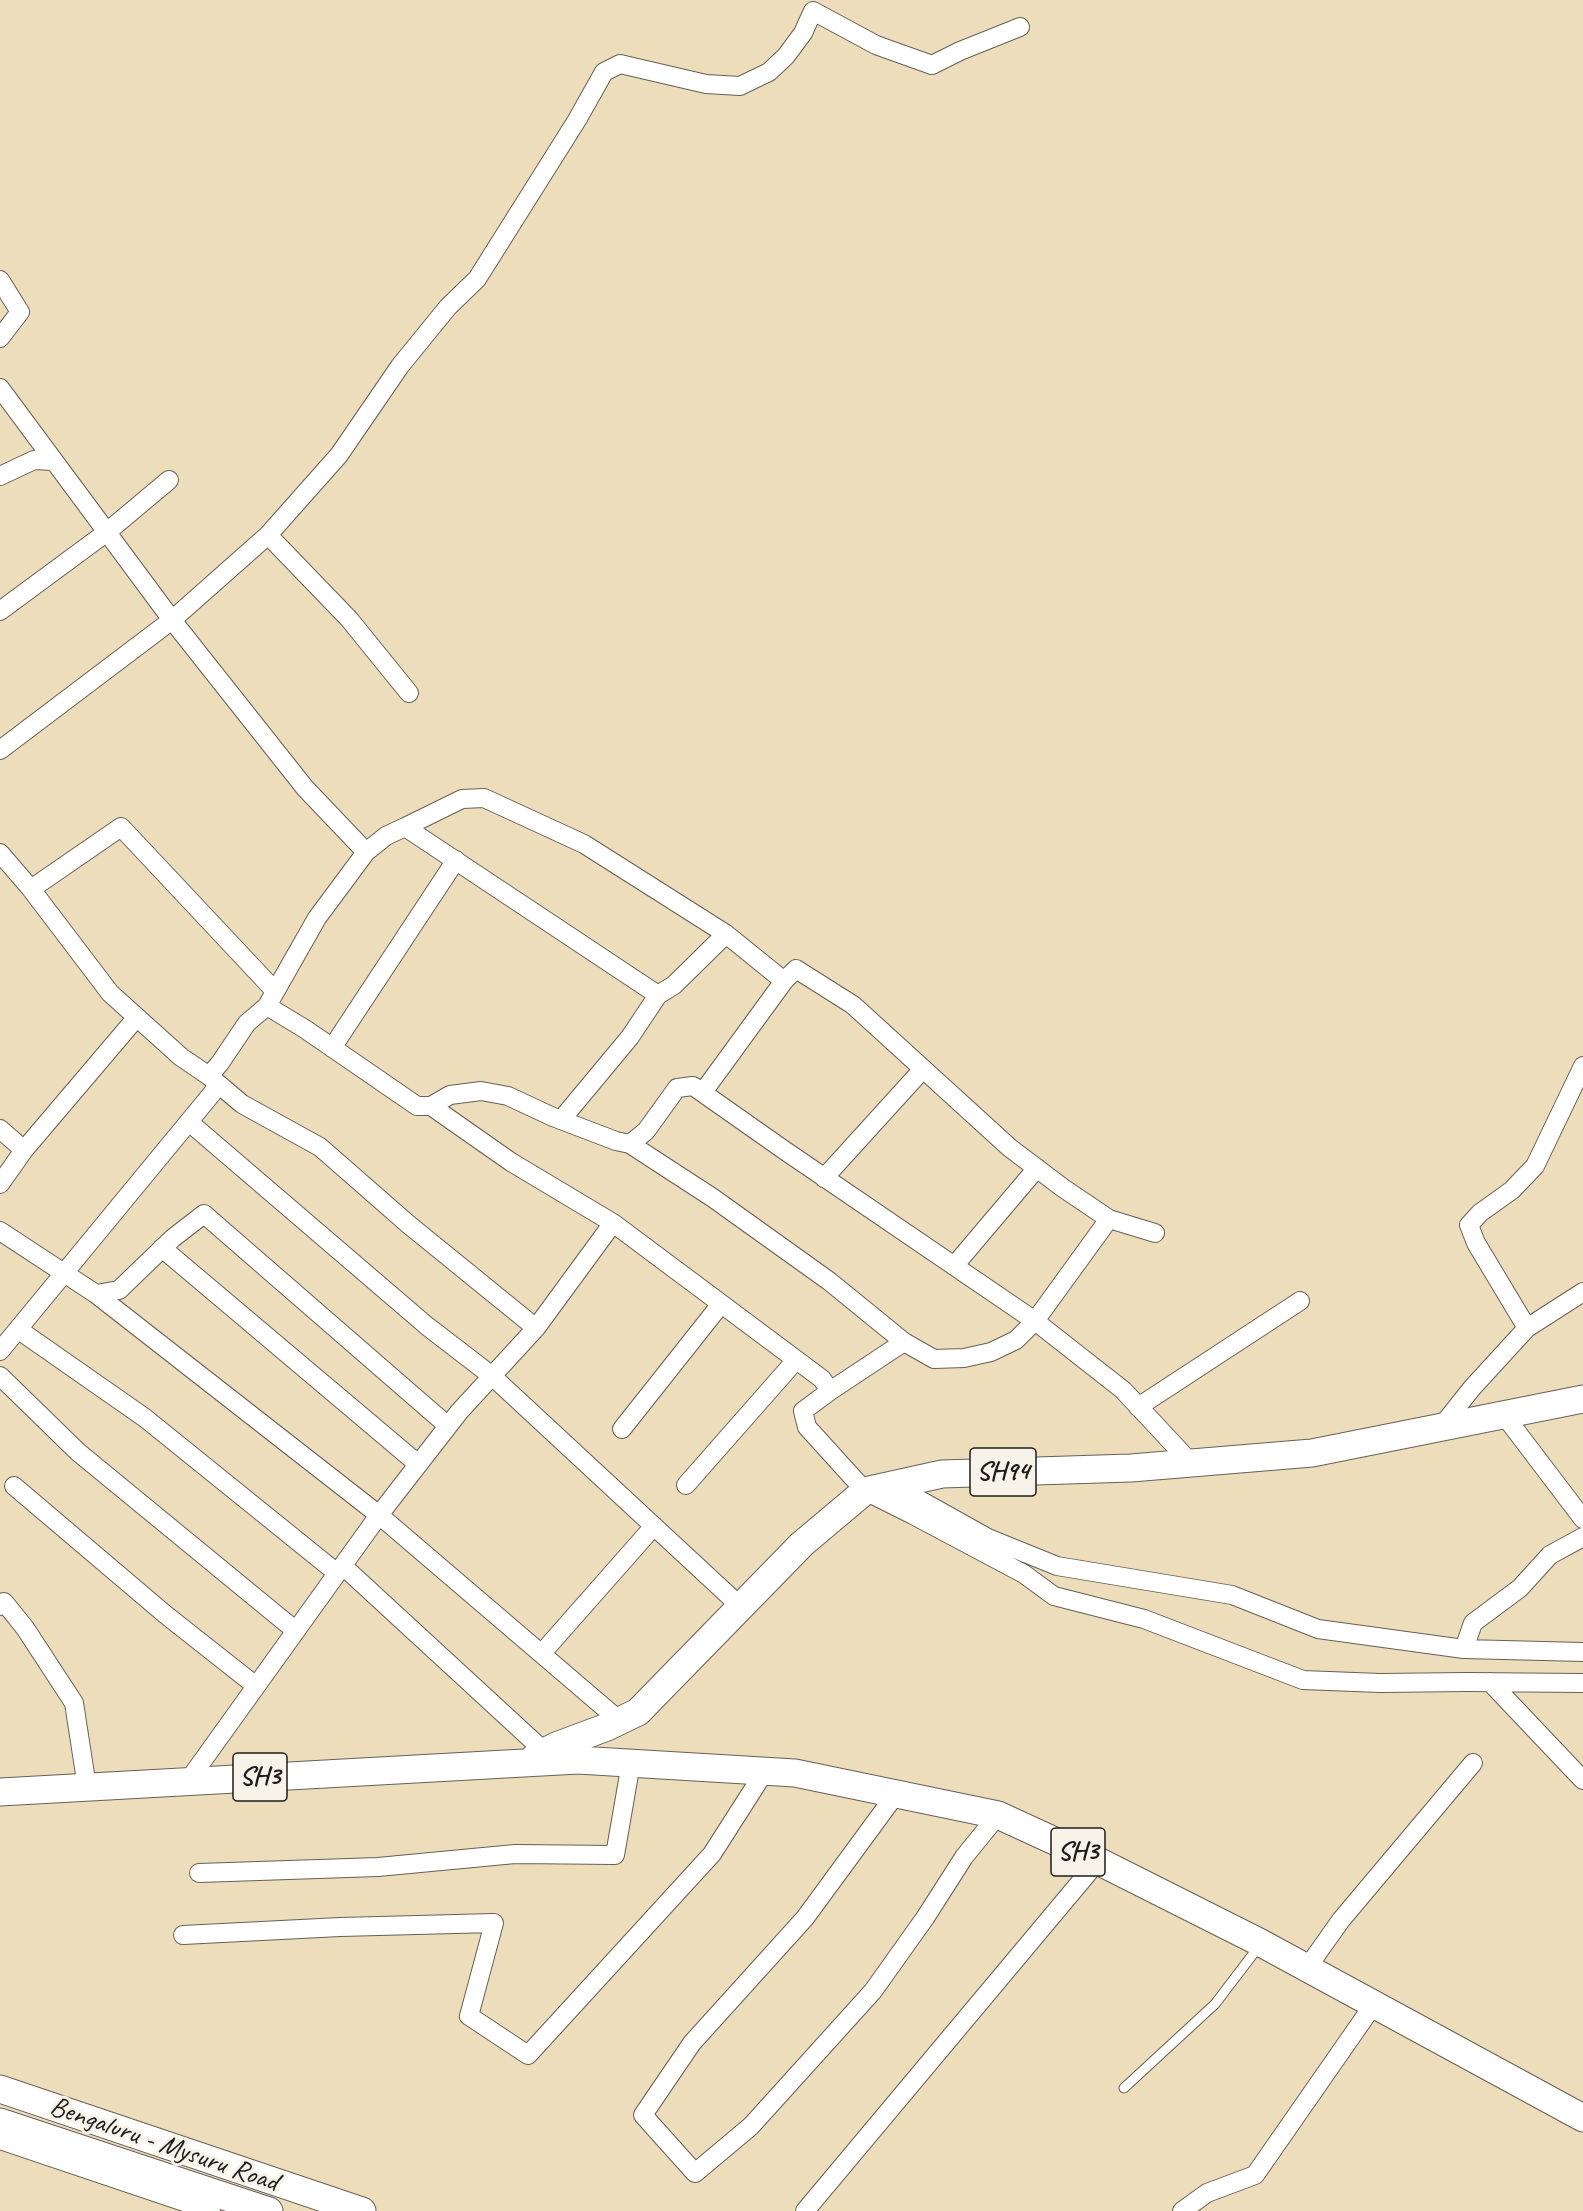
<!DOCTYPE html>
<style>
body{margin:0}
canvas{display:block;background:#edb}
</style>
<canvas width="1583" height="2211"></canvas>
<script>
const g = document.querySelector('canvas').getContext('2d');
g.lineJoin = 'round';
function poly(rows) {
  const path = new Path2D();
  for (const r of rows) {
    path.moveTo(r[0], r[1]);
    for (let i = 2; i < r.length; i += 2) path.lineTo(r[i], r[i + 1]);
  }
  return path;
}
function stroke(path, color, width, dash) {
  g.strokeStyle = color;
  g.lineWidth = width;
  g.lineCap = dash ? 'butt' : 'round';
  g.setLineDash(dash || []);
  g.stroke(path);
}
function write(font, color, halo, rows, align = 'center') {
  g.font = font + ' Caveat,sans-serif';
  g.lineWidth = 6;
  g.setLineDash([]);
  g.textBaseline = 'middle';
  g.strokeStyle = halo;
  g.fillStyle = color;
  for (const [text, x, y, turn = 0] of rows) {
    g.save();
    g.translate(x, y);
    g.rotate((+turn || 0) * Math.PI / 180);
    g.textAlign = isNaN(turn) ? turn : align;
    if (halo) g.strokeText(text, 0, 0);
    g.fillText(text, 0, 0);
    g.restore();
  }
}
const lane = poly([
 [1124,2088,1215,2004,1260,1945]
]);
const street = poly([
 [0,280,20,312,0,338],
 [0,388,172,620,0,750],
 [0,476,34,460,54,461],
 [268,535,349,619,409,693],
 [0,611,107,532,169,480],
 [405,827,462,799,484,798,584,844,726,934,784,981],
 [366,852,305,788,172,620,268,535,339,455,400,366,448,307,477,279,577,120,604,72,620,64,706,84,740,86,769,72,786,56,803,33,813,11,876,45,932,65,960,51,1020,27],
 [0,853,31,889,110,993,181,1057,209,1076,220,1063,247,1023,267,1006,305,1029,417,1106,431,1106,450,1095,481,1091,508,1096,553,1117,616,1141,630,1144,646,1131,677,1088,693,1086,784,1150,1035,1321,1123,1390,1191,1463],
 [31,889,121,827,275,991],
 [267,1006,317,918,366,852,386,836,405,827,658,995,674,985,726,934],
 [332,1048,456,860],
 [209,1076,242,1104,320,1147,408,1224,536,1328],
 [703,1092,784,981,796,969,853,1005,1010,1148,1063,1188,1109,1219,1155,1233],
 [431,1106,511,1162,613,1223],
 [561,1120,630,1037,658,995],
 [189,1122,427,1326,492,1376,740,1606],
 [0,1129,24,1150,137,1017],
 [630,1144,713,1198,829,1281,904,1342,830,1391],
 [824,1178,923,1069],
 [0,1184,24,1150],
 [0,1231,96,1294,119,1290,173,1238,204,1214,448,1426],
 [162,1248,418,1464],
 [954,1266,1037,1168],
 [96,1294,379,1515,620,1721],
 [1527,1328,1583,1292],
 [19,1330,145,1418,337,1573],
 [904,1342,934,1359,964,1358,991,1352,1016,1340,1035,1321,1109,1219],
 [0,1351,219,1085],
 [0,1376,78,1452,296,1631],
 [1138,1407,1300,1301],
 [1504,1415,1583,1519],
 [1441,1427,1472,1388,1527,1328,1476,1243,1469,1225,1480,1213,1512,1190,1535,1166,1583,1066],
 [622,1429,721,1304],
 [686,1485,796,1360],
 [893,1485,988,1538,1057,1566,1232,1595,1318,1629,1464,1649,1583,1652],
 [14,1486,166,1615,256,1686],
 [343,1566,545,1752],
 [0,1606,4,1602,25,1628,74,1703,87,1787],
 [1464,1649,1473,1623,1520,1588,1550,1555,1583,1537],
 [542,1653,654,1526],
 [1490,1682,1583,1780],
 [188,1781,379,1515,459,1412,536,1328,613,1223,822,1379,830,1391,803,1411,807,1427,865,1491,913,1515,1024,1574,1054,1596,1144,1619,1303,1680,1380,1683,1467,1682,1583,1683],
 [896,1794,805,1918,692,2043,643,2115,695,2173,751,2126,873,1991,925,1918,964,1857,998,1815],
 [199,1873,378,1867,515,1854,615,1855,631,1763],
 [183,1935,340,1927,494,1923,469,2016,528,2055,712,1854,765,1771],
 [1307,1968,1341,1920,1473,1763],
 [0,2140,211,2211],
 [805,2211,1098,1861],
 [1182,2211,1207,2193,1255,2175,1374,2004]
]);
const primary = poly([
 [535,1757,556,1746,607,1727,638,1712,802,1544,865,1491,942,1474,1131,1468,1312,1453,1583,1399],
 [0,1792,578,1760,795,1773,998,1815,1098,1861,1261,1943,1583,2118],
 [0,2089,362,2211],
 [0,2122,269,2211]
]);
stroke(lane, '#666054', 11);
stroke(street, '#666054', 20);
stroke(primary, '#666054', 29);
stroke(lane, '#fff', 9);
stroke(street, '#fff', 18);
stroke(primary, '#fff', 27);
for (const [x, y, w] of [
 [1003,1472,66],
 [260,1777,54],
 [1078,1852,54]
]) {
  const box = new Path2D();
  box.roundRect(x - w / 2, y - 24, w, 48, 4.5);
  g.fillStyle = '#f7f3e8';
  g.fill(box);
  stroke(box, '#1c1c1c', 1.5);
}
write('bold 27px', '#1c1c1c', null, [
 ["SH94",1003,1472],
 ["SH3",260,1777],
 ["SH3",1078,1852]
]);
write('28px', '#1c1c1c', '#f7f3e8', [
 ["Bengaluru - Mysuru Road",164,2145,19]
]);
</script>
